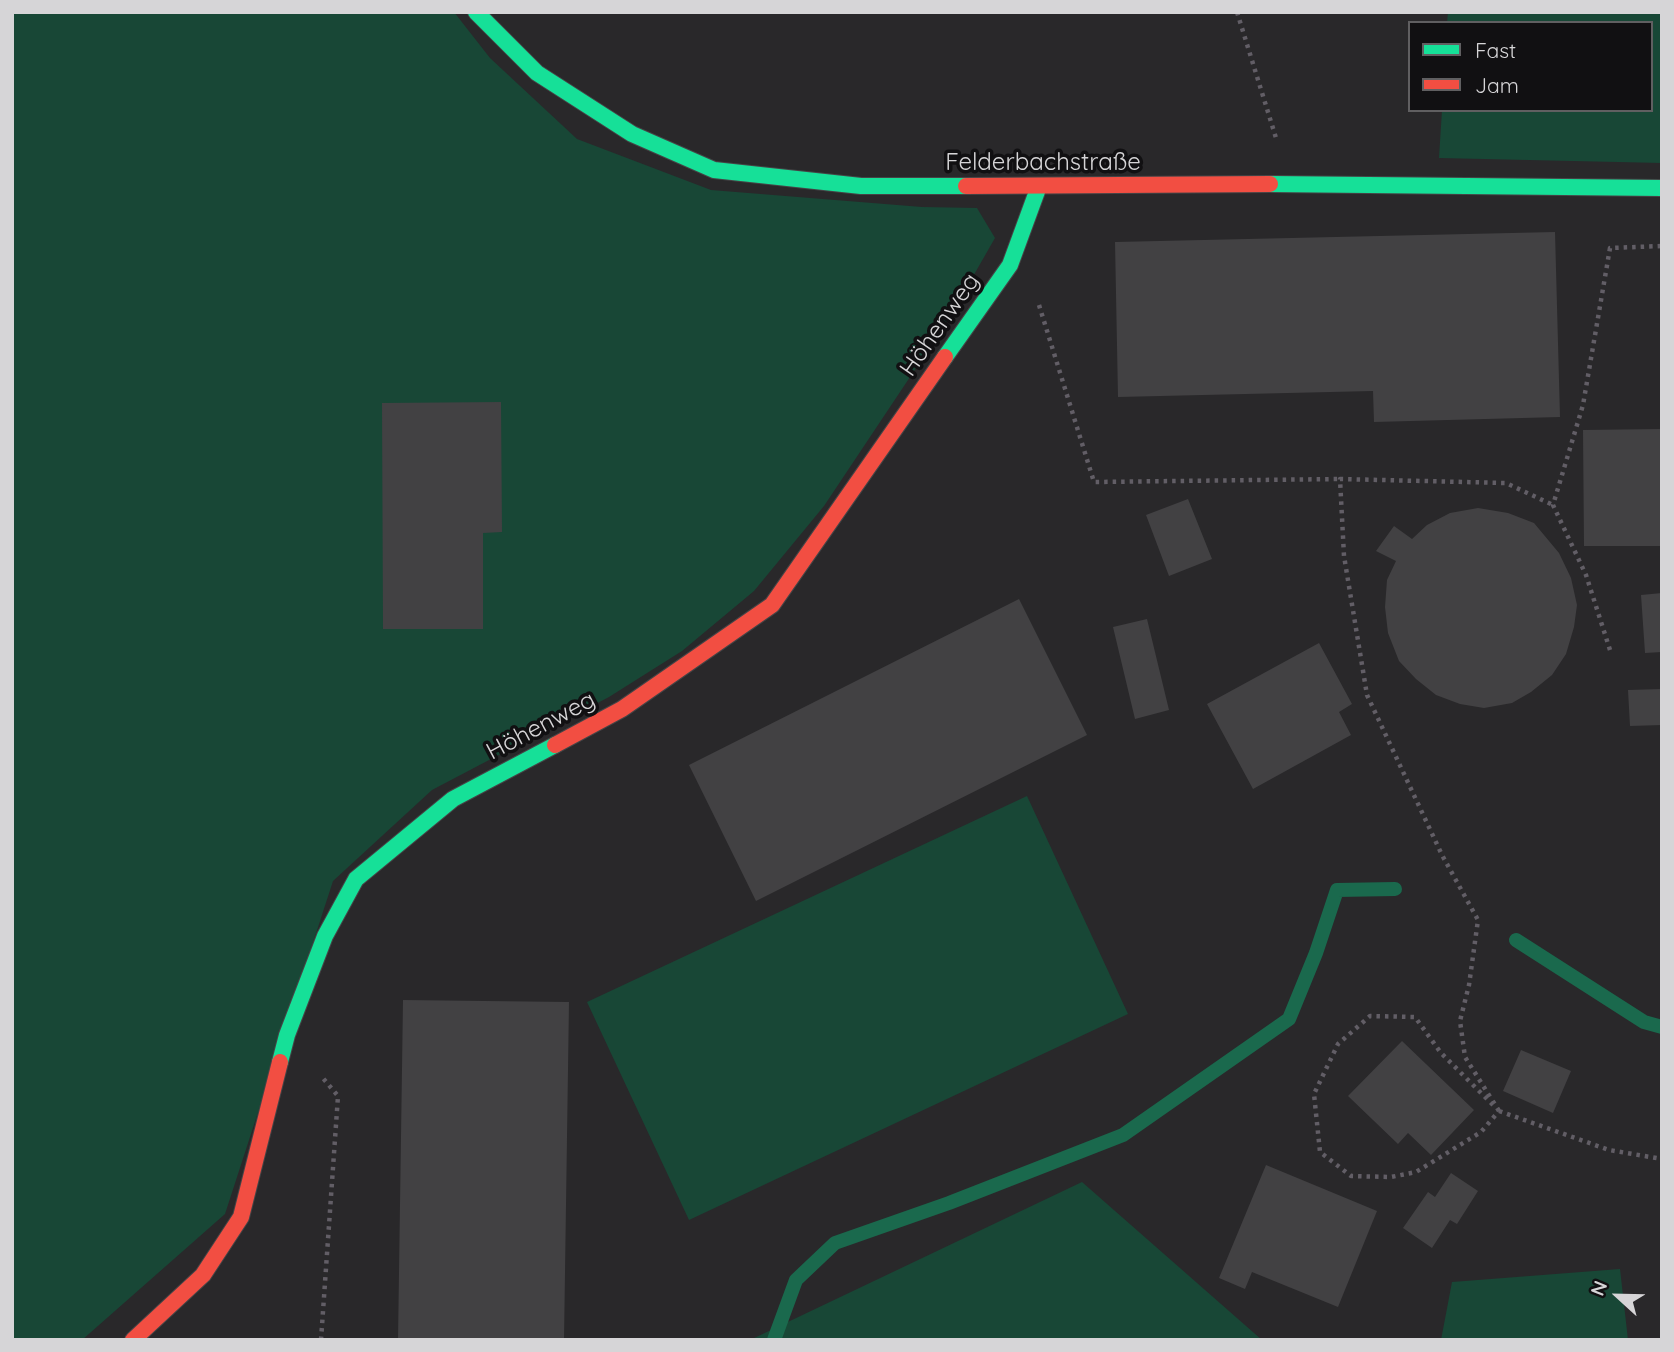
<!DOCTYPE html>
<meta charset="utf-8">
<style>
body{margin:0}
#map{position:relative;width:1674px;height:1352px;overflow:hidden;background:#29282a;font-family:Quicksand,sans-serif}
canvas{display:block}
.frame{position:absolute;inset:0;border:14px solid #d6d5d7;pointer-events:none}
.legend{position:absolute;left:1408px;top:21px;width:245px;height:91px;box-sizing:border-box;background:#111012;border:2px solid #605f61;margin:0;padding:9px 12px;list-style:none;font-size:21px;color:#d6d5d7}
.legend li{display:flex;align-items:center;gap:14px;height:35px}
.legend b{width:35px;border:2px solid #605f61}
.north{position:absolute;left:1583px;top:1261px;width:70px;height:70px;-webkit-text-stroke:5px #111012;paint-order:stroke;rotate:292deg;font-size:19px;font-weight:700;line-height:28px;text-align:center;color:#d6d5d7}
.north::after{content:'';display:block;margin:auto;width:24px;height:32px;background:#d6d5d7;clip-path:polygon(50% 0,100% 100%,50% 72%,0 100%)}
</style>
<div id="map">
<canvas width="1674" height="1352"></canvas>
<div class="frame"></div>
<ul class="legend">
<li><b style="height:9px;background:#16e098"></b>Fast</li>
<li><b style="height:9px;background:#f24e42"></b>Jam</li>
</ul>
<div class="north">N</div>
</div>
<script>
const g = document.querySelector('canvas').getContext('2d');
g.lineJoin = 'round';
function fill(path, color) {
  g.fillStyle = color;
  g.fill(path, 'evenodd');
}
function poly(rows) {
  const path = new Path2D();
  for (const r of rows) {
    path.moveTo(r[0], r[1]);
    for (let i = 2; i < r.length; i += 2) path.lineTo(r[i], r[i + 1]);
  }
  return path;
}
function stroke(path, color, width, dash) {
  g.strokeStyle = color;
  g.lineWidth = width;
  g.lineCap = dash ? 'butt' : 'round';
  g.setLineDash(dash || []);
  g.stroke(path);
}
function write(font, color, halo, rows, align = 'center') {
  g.font = font + ' Quicksand,sans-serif';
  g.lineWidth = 7;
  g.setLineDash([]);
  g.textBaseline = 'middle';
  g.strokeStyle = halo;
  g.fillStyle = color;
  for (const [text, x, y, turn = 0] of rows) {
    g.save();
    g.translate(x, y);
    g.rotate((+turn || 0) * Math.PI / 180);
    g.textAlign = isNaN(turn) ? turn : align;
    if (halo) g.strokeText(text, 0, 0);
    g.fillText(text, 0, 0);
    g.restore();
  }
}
fill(poly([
 [12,12,454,12,490,58,577,139,711,190,922,207,977,208,995,238,948,320,824,506,754,591,682,651,609,697,432,790,333,881,225,1214,82,1340,12,1340],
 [1448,12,1662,12,1662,163,1439,158,1442,110,1651,110,1651,23,1447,23],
 [1027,796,1128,1014,689,1220,587,1002],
 [1082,1182,1262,1340,750,1340],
 [1620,1269,1628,1340,1441,1340,1452,1282]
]), '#184736');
stroke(poly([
 [1516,940,1644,1022,1662,1027],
 [774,1340,796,1280,835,1243,949,1203,1123,1135,1289,1019,1316,953,1337,890,1395,889]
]), '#1a694d', 14);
fill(poly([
 [1555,232,1560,417,1374,422,1373,391,1118,397,1115,242],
 [501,402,502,532,483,533,483,629,383,629,382,403],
 [1662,429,1662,546,1584,546,1583,430],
 [1188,499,1212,559,1169,576,1146,515],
 [1478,508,1508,513,1534,523,1559,553,1571,578,1577,605,1574,627,1566,654,1552,675,1531,692,1512,703,1484,708,1460,704,1436,695,1416,679,1399,661,1388,633,1385,607,1387,580,1396,561,1376,551,1394,526,1412,539,1427,525,1450,513],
 [1662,593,1662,652,1645,653,1641,595],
 [1019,599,1087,735,756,901,689,765],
 [1147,619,1169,710,1135,719,1113,627],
 [1319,643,1352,704,1339,712,1351,735,1253,789,1207,704],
 [1662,689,1662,725,1630,726,1628,690],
 [403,1000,569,1002,564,1340,398,1340],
 [1402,1041,1474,1110,1431,1155,1408,1133,1398,1144,1348,1096],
 [1521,1050,1571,1071,1553,1113,1503,1091],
 [1266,1165,1377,1211,1338,1307,1252,1272,1245,1289,1219,1278],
 [1451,1173,1478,1191,1457,1224,1450,1220,1432,1248,1403,1228,1428,1192,1435,1197]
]), '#424143');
const fast = poly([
 [476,12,537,73,632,134,714,170,861,186,966,186],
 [1270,184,1662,188],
 [945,357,1010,265,1039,186],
 [280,1062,287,1035,325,936,356,879,453,799,555,745]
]);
const jam = poly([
 [966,186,1270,184],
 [555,745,622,709,772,605,945,357],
 [133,1340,203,1275,241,1217,280,1062]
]);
stroke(fast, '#454446', 18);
stroke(jam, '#454446', 18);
stroke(poly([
 [1237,12,1276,138],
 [1039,305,1094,482,1340,479],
 [1610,650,1586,575,1553,505,1583,405,1610,248,1662,246],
 [1493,1105,1441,1053,1415,1017,1370,1016,1338,1044,1314,1094,1320,1152,1351,1176,1391,1177,1416,1172,1481,1132,1499,1111],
 [1499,1111,1465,1057,1460,1021,1469,985,1478,920,1442,855,1367,695,1344,556,1340,479,1506,483,1553,505],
 [1499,1111,1609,1150,1662,1159],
 [321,1340,338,1096,322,1077]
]), '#625e66', 4.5, [3.5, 5]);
stroke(fast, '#16e098', 16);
stroke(jam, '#f24e42', 16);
write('24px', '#d6d5d7', '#111012', [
 ["Felderbachstraße",1043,163],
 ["Höhenweg",940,325,-55],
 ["Höhenweg",541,726,-28]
]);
</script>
